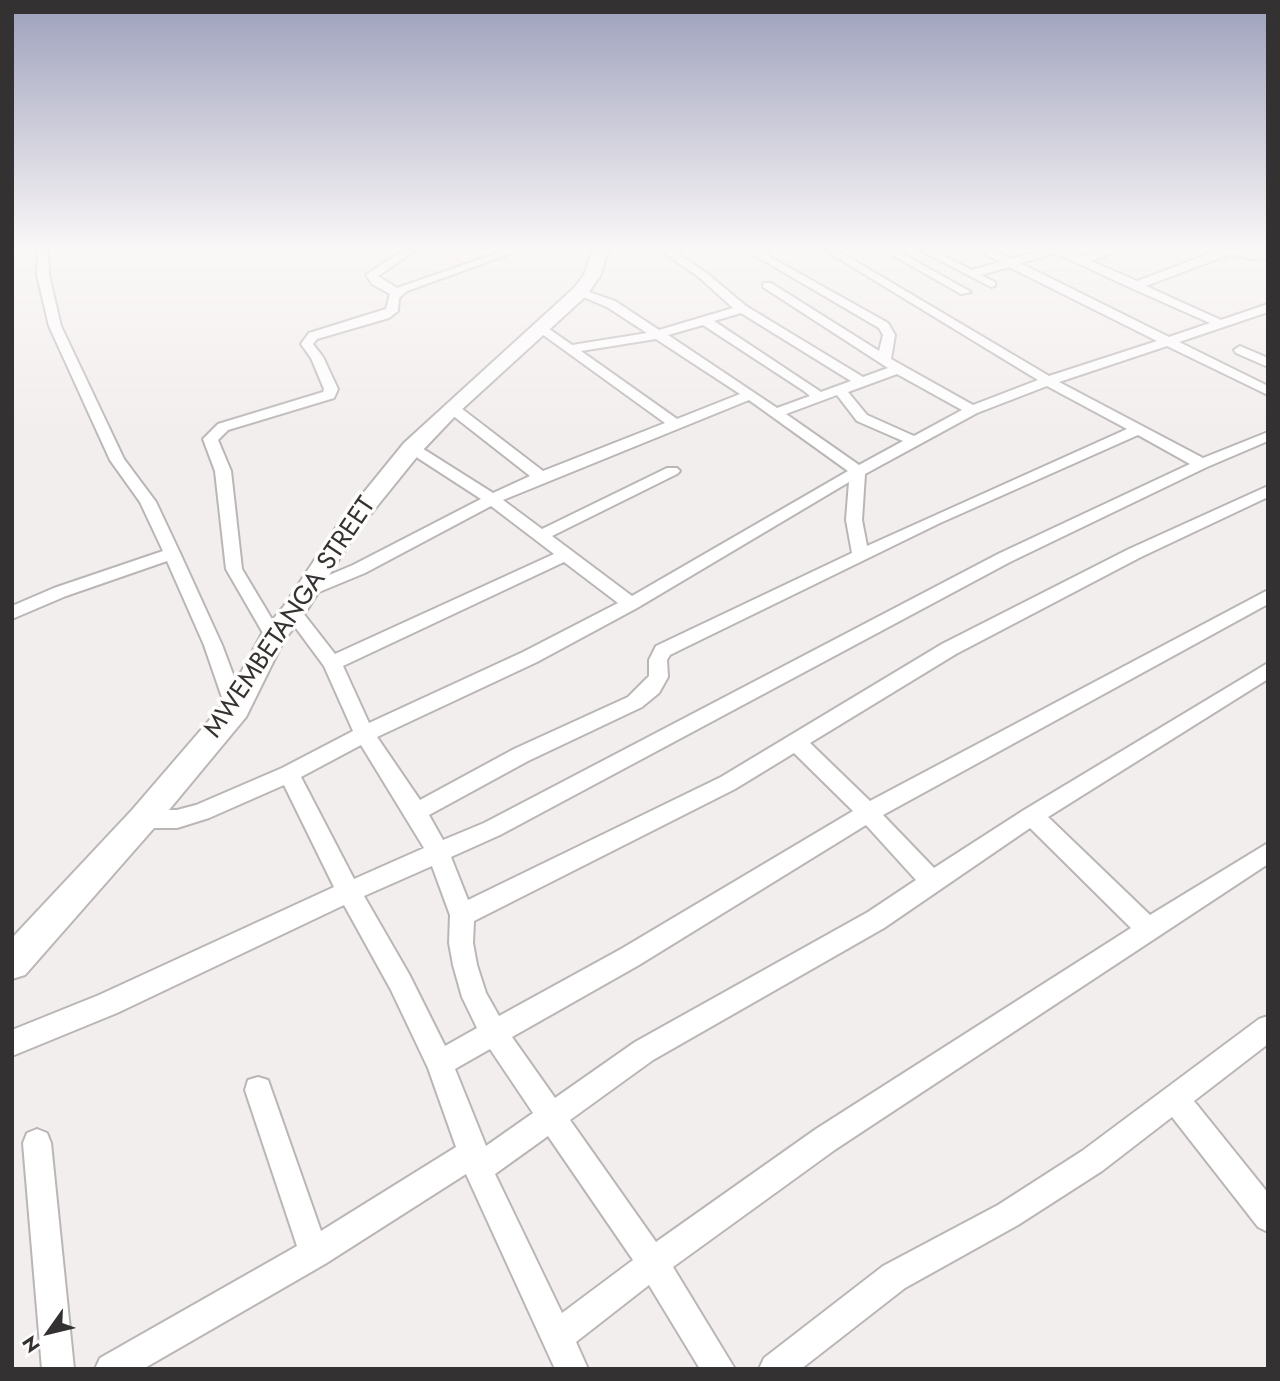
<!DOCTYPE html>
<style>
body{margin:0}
#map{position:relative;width:1280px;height:1381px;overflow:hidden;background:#f3eeee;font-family:Jost,sans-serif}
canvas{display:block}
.frame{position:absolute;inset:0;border:14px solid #333131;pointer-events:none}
.north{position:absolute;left:14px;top:1297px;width:70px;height:70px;-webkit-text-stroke:5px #fffcfc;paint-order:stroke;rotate:236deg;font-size:19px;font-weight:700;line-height:28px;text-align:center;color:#333131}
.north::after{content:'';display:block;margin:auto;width:24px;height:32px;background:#333131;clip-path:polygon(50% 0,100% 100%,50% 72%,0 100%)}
</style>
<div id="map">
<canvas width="1280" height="1381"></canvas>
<div class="frame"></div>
<div class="north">N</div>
</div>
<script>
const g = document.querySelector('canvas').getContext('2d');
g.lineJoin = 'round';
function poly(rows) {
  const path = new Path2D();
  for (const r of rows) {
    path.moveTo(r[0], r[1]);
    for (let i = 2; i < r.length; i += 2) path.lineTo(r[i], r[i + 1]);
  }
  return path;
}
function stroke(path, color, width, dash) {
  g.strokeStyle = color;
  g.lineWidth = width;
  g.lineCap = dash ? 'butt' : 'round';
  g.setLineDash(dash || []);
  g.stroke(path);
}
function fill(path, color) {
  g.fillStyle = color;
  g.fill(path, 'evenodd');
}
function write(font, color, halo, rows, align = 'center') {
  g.font = font + ' Jost,sans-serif';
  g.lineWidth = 7;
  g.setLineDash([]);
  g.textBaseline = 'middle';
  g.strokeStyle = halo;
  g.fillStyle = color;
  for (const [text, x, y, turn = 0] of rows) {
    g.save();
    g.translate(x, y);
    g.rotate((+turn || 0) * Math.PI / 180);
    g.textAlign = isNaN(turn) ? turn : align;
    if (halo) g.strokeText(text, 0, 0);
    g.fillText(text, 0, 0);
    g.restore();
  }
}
const street = poly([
 [38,249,48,249,49,275,61,326,124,459,156,502,180,553,222,645,246,709,243,714,236,716,229,714,226,709,204,645,167,561,66,596,12,619,12,606,54,588,163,551,140,502,110,460,49,326,37,275,38,249],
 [405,249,417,249,378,276,397,288,509,249,523,249,407,291,399,298,398,311,389,318,317,339,313,344,323,357,338,389,334,398,228,430,218,440,231,471,242,569,282,636,279,640,267,640,226,569,215,471,203,439,218,424,323,392,324,389,311,358,301,344,309,333,386,309,390,294,372,284,366,275,405,249],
 [659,249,671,249,708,274,746,306,863,377,888,368,763,287,763,283,771,283,879,351,883,335,879,328,744,249,756,249,888,323,895,335,891,359,973,405,1038,380,823,249,835,249,1049,376,1157,341,1009,267,981,275,995,282,995,286,991,287,918,249,930,249,972,270,1000,262,977,249,990,249,1011,259,1047,249,1064,249,1081,256,1108,249,1123,249,1091,261,1137,281,1221,249,1268,252,1268,258,1252,259,1231,254,1146,286,1221,320,1268,304,1268,312,1179,342,1268,386,1268,395,1167,346,1059,382,1203,458,1268,432,1268,441,1207,467,1010,562,500,835,451,857,468,900,721,777,942,644,1129,549,1268,486,1268,497,1141,557,956,654,810,743,870,801,1268,590,1268,604,883,815,934,868,1024,810,1268,663,1268,679,1048,817,1150,915,1268,843,1268,864,836,1149,673,1267,735,1369,700,1369,649,1285,576,1342,588,1369,555,1369,466,1174,325,1264,143,1369,95,1369,100,1358,297,1246,245,1090,248,1080,258,1077,268,1080,321,1231,456,1147,428,1068,391,990,344,905,117,1013,12,1056,12,1030,99,995,334,887,284,785,209,818,177,828,143,828,135,825,132,819,135,813,143,810,177,810,196,805,282,768,353,731,324,666,287,616,284,612,287,608,299,608,335,654,554,554,491,506,365,573,307,597,298,591,301,587,353,565,481,499,407,451,405,448,407,445,417,445,493,493,530,476,447,411,447,405,457,405,543,471,665,423,535,329,545,326,572,345,647,333,607,307,576,294,574,292,580,289,615,301,659,330,733,308,700,278,659,249],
 [1056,253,1131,288,1210,323,1169,337,1020,263,1056,253],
 [741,313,851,381,821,392,714,321,741,313],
 [703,325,804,391,810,396,777,408,668,335,703,325],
 [656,339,740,394,677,419,581,351,656,339],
 [897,374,962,410,914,436,867,415,848,392,897,374],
 [1047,386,1127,429,867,546,862,520,865,474,977,413,1047,386],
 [837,395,857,421,903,441,859,465,786,414,837,395],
 [749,400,848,471,632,596,552,536,677,474,680,471,677,468,667,468,542,529,503,500,749,400],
 [1138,435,1190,464,998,554,484,823,443,840,429,815,528,761,642,707,659,693,668,677,667,660,670,655,682,649,940,523,1138,435],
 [849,482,846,520,852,553,656,646,649,660,649,676,628,697,514,749,420,800,377,737,537,662,637,608,849,482],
 [564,562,618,603,523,652,369,723,343,666,564,562],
 [361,745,424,848,354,879,301,777,361,745],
 [794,753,853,811,621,949,499,1016,486,993,477,965,473,943,474,921,735,789,794,753],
 [866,825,916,880,868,912,635,1042,555,1098,512,1037,639,965,866,825],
 [1030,828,1131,928,816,1129,656,1242,570,1120,653,1060,884,928,1030,828],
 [432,866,450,915,449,943,453,965,462,997,477,1028,445,1046,409,974,364,896,432,866],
 [490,1049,533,1113,486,1146,455,1069,490,1049],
 [548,1136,633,1260,562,1313,495,1174,548,1136],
 [882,249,894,249,971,292,961,294,882,249],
 [1240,346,1268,358,1268,367,1236,353,1234,350,1240,346],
 [1268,1016,1268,1044,1194,1101,1268,1193,1268,1232,1258,1227,1172,1117,1102,1171,1018,1225,905,1288,801,1369,759,1369,764,1358,883,1266,998,1205,1082,1151,1259,1019,1268,1016],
 [37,1129,47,1133,51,1143,74,1369,42,1369,23,1143,27,1133,37,1129]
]);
const secondary = poly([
 [593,249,609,249,600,276,586,296,459,412,420,453,357,531,302,618,284,640,246,717,154,828,25,975,12,979,12,938,132,810,225,702,264,630,284,606,339,523,404,443,574,288,584,275,593,249]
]);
stroke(street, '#bab6b5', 4);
stroke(secondary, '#bab6b5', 4);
fill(street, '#fff');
fill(secondary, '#fff');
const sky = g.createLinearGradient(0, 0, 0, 442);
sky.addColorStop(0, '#9da0bc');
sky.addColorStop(0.56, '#faf7f7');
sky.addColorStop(1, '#faf7f700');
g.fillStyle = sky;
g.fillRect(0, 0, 1280, 442);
write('26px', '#333131', '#fffcfc', [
 ["MWEMBETANGA STREET",291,618,-56]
]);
</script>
